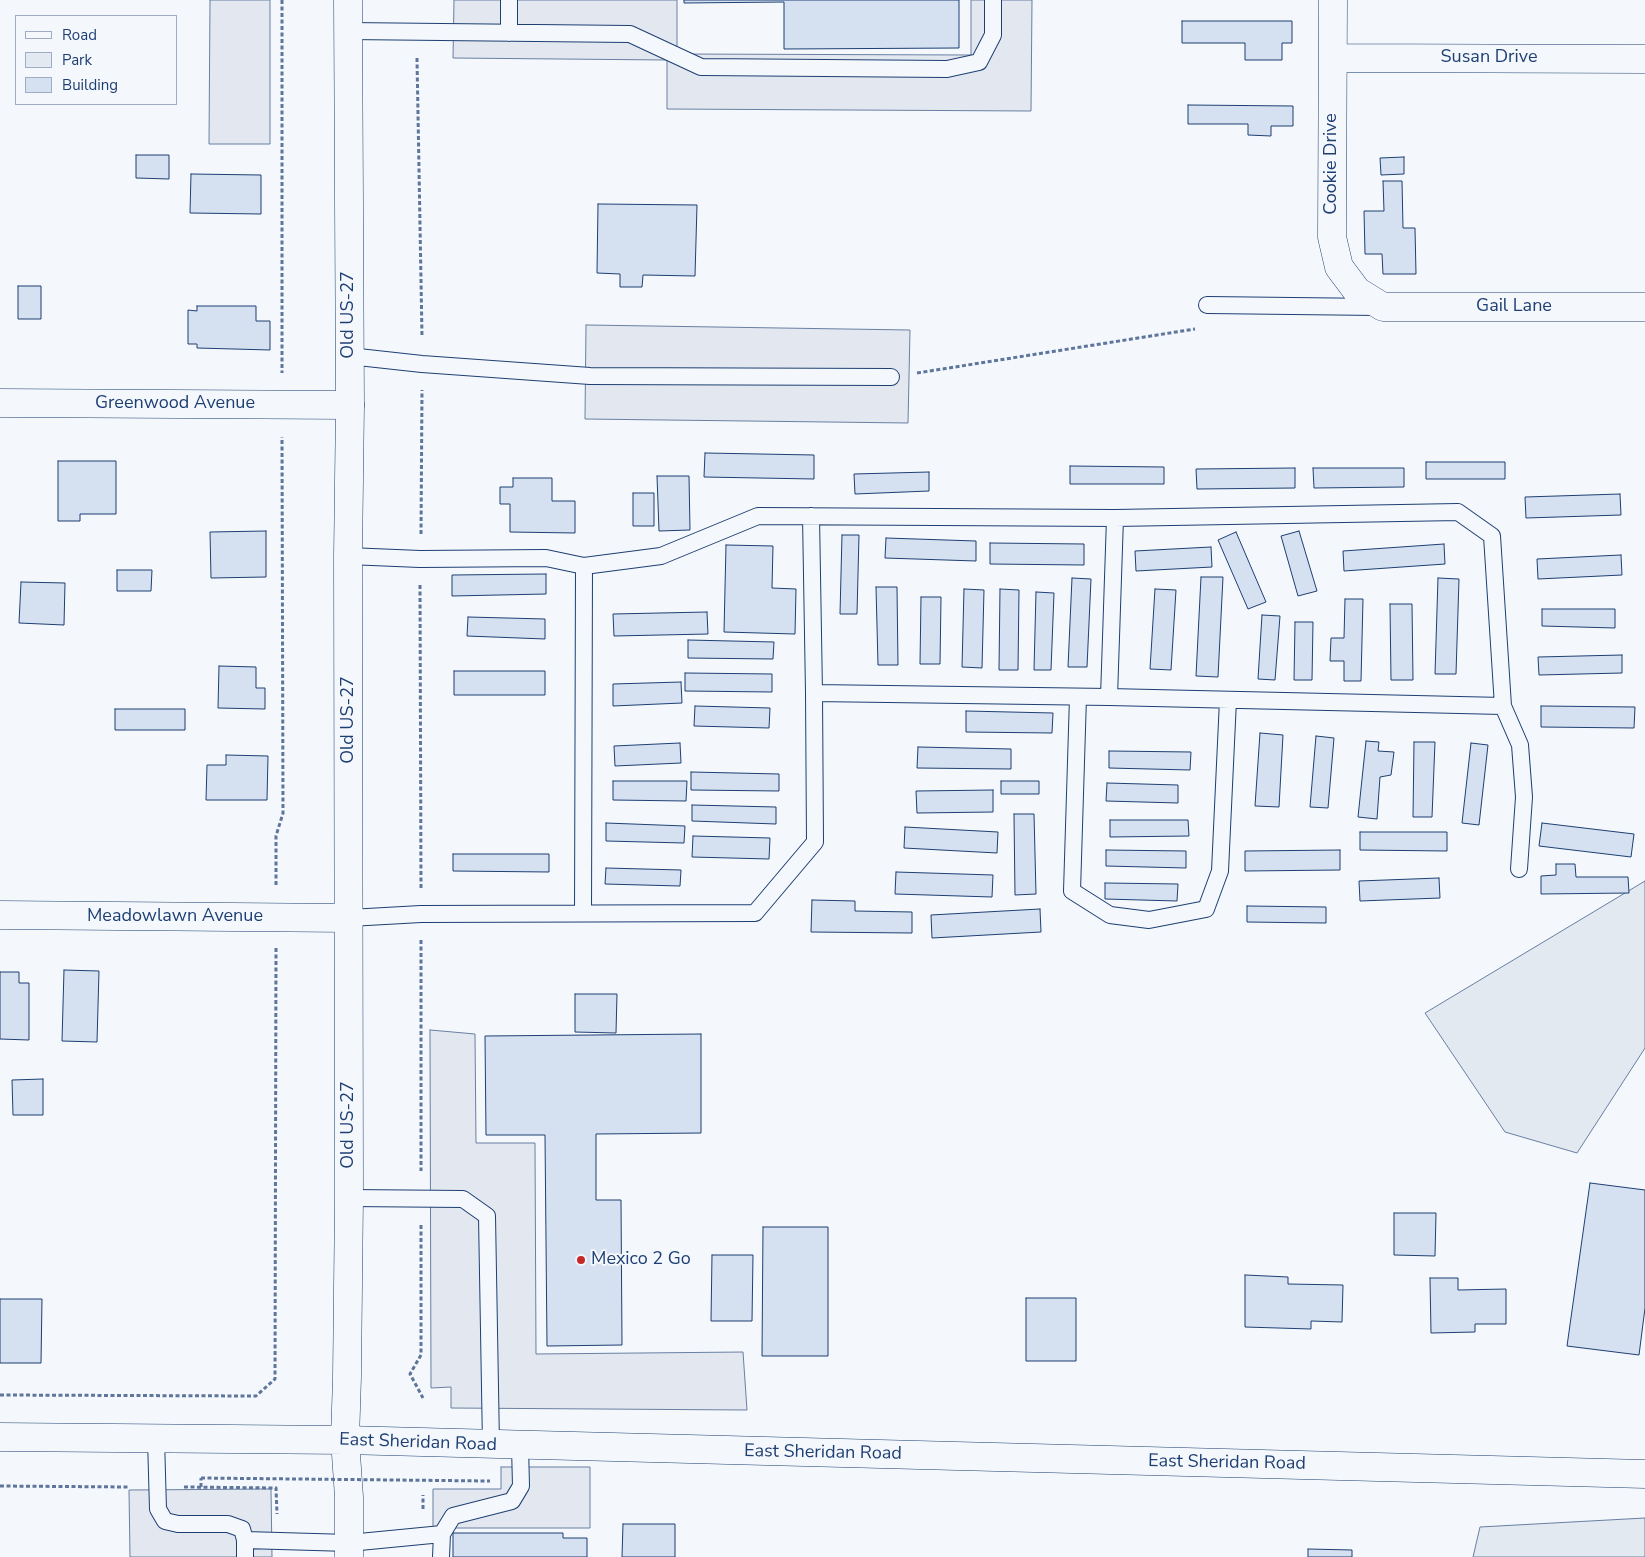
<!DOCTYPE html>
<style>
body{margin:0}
#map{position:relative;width:1645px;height:1557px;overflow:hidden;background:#f4f7fb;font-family:"Nunito Sans",sans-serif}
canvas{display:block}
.legend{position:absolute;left:15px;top:15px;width:162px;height:90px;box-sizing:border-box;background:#f4f7fb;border:1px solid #9eadc5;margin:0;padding:6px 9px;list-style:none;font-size:15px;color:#1d3f73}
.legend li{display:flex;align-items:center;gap:10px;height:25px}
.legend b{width:25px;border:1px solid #9eadc5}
</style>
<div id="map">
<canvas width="1645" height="1557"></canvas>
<ul class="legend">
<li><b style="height:6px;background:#f4f7fb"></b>Road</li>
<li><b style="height:14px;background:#e3e9f0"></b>Park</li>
<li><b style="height:14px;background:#d5e0f0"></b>Building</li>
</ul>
</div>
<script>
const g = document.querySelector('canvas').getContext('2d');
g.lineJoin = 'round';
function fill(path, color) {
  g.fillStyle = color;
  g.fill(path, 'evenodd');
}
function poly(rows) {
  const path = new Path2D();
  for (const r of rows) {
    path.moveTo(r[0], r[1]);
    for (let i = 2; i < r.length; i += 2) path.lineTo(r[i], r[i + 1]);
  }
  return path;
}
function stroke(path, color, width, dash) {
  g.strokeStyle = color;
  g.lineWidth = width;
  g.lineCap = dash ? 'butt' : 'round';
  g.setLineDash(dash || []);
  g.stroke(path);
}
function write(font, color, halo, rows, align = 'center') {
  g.font = font + ' "Nunito Sans",sans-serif';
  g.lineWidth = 4;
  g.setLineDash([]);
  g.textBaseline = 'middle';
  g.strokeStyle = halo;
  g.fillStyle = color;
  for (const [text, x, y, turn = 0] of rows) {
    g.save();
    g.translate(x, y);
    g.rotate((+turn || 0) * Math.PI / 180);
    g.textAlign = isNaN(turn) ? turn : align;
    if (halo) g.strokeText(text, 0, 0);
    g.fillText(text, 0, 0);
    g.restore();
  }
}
const green = poly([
 [1645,881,1645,1048,1577,1153,1505,1132,1425,1013,1645,881],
 [1645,1518,1645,1557,1473,1557,1480,1527,1645,1518]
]);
fill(green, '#e3e9f0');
stroke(green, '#687fa3', 1);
const parking = poly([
 [210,0,270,0,270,144,209,144,210,0],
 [454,0,677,0,677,54,971,55,971,0,1032,0,1031,111,667,109,667,60,453,58,454,0],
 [586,325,910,330,908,423,585,419,586,325],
 [430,1030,475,1034,476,1143,535,1143,536,1354,743,1352,747,1410,451,1408,451,1387,431,1388,430,1030],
 [501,1467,590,1467,590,1528,433,1528,433,1489,501,1489,501,1467],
 [271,1489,272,1557,130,1557,129,1490,271,1489]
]);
fill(parking, '#e3e8f0');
stroke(parking, '#687fa3', 1);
const building = poly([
 [684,0,959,0,959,48,784,49,784,2,684,3,684,0],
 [1182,21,1292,21,1292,43,1282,43,1282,60,1245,60,1245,43,1182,43,1182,21],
 [1188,105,1293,106,1293,126,1271,126,1271,136,1248,135,1248,124,1188,124,1188,105],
 [136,155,169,155,169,179,136,178,136,155],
 [1404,157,1404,174,1381,175,1380,158,1404,157],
 [191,174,261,175,261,214,190,213,191,174],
 [1383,181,1402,181,1403,228,1415,228,1416,274,1383,274,1382,254,1365,254,1364,211,1384,211,1383,181],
 [598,204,697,205,695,276,643,275,642,287,620,287,620,274,597,273,598,204],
 [18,286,41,286,41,319,18,319,18,286],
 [197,306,256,306,256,321,270,321,270,350,197,348,197,344,188,344,188,310,197,311,197,306],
 [705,453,814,455,814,479,704,477,705,453],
 [58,461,116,461,116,514,80,514,80,521,58,521,58,461],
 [1426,462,1505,462,1505,479,1426,479,1426,462],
 [1070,466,1164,467,1164,484,1070,484,1070,466],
 [1295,468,1295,488,1197,489,1196,469,1295,468],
 [1313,468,1404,468,1404,487,1314,488,1313,468],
 [929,472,929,491,855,494,854,474,929,472],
 [657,476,689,476,690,530,659,531,657,476],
 [513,478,552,478,552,501,575,501,575,533,510,532,510,504,500,504,500,487,513,487,513,478],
 [633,493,654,493,654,526,633,526,633,493],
 [1620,494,1621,515,1526,518,1525,497,1620,494],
 [266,531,266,577,211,578,210,532,266,531],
 [1299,531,1317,591,1298,596,1281,536,1299,531],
 [1236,532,1266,602,1248,609,1218,540,1236,532],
 [842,535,859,535,857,614,840,614,842,535],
 [886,538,976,541,976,561,885,558,886,538],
 [990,543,1084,544,1084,565,990,564,990,543],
 [1444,544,1445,564,1344,571,1343,551,1444,544],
 [726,545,773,546,772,588,796,589,795,634,724,632,726,545],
 [1211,547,1212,567,1136,571,1135,551,1211,547],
 [1621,555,1622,575,1538,579,1537,559,1621,555],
 [117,570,152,570,151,591,117,591,117,570],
 [546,574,546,594,452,596,452,575,546,574],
 [1201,577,1223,577,1218,677,1196,676,1201,577],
 [1072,578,1091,579,1087,667,1068,667,1072,578],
 [1438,578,1459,579,1456,674,1435,674,1438,578],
 [21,582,65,583,64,625,19,623,21,582],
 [876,587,897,587,898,665,878,665,876,587],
 [964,589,984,590,982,668,962,667,964,589],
 [1000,589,1019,590,1018,670,999,670,1000,589],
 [1155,589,1176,590,1171,670,1150,669,1155,589],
 [1036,592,1054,593,1051,670,1034,670,1036,592],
 [921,597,941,597,940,664,920,664,921,597],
 [1345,599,1363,599,1361,681,1344,681,1344,661,1330,661,1331,638,1344,638,1345,599],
 [1390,604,1412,604,1413,680,1391,680,1390,604],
 [1542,609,1615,609,1615,628,1542,626,1542,609],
 [707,612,708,634,614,636,613,614,707,612],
 [1262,615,1280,616,1275,680,1258,679,1262,615],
 [468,617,545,619,545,639,467,636,468,617],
 [1295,622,1313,622,1312,680,1294,680,1295,622],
 [688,640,774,642,773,659,688,658,688,640],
 [1622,655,1622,673,1539,675,1538,657,1622,655],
 [219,666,256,667,256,688,265,688,265,709,218,708,219,666],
 [454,671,545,671,545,695,454,695,454,671],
 [685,673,772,674,772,692,685,691,685,673],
 [681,682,682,703,613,706,613,684,681,682],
 [695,706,770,708,769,728,694,726,695,706],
 [1541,706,1635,707,1634,728,1541,727,1541,706],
 [115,709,185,709,185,730,115,730,115,709],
 [966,711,1053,713,1052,733,966,732,966,711],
 [1260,733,1283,735,1279,807,1255,806,1260,733],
 [1316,736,1334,738,1328,808,1310,807,1316,736],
 [1366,741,1379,742,1378,751,1394,752,1391,775,1380,777,1377,819,1358,817,1366,741],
 [1414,742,1435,742,1432,817,1413,817,1414,742],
 [680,743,681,763,615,766,614,746,680,743],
 [1471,743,1488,745,1479,825,1462,823,1471,743],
 [918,747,1011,749,1011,769,917,768,918,747],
 [1109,751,1191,752,1190,770,1109,768,1109,751],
 [226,755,268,756,267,800,206,800,207,765,226,765,226,755],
 [691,772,779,774,779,791,691,790,691,772],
 [613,781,687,781,686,801,613,800,613,781],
 [1001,781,1039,781,1039,794,1001,794,1001,781],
 [1107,783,1178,785,1178,803,1106,801,1107,783],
 [993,790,993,812,917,813,916,791,993,790],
 [692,805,776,807,776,824,692,821,692,805],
 [1014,814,1034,814,1036,894,1015,895,1014,814],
 [1110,820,1188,820,1189,836,1110,837,1110,820],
 [606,823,685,826,684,843,606,841,606,823],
 [1542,823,1634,834,1631,857,1539,846,1542,823],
 [905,827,998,832,997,853,904,848,905,827],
 [1360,832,1447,832,1447,851,1360,850,1360,832],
 [693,836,770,838,769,859,692,857,693,836],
 [1106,850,1186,851,1186,868,1106,866,1106,850],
 [1340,850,1340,870,1245,871,1245,851,1340,850],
 [453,854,549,854,549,872,453,871,453,854],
 [1556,864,1575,864,1576,877,1628,877,1629,893,1541,894,1541,876,1556,875,1556,864],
 [606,868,681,870,680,886,605,884,606,868],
 [896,872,993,875,992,897,895,894,896,872],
 [1439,878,1440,898,1360,901,1359,881,1439,878],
 [1105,883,1178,884,1177,901,1105,899,1105,883],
 [812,900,855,901,855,911,912,912,912,933,811,932,812,900],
 [1247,906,1326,907,1326,923,1247,922,1247,906],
 [1040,909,1041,932,932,938,931,915,1040,909],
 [64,970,99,971,97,1042,62,1041,64,970],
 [0,972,19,972,19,983,29,983,29,1040,0,1039,0,972],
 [575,994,617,994,616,1033,575,1032,575,994],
 [701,1034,701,1133,596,1134,596,1200,621,1200,622,1345,547,1346,545,1135,486,1135,485,1036,701,1034],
 [43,1079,43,1115,13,1115,12,1080,43,1079],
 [1590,1183,1645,1190,1645,1308,1639,1355,1567,1346,1590,1183],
 [1394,1213,1436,1213,1435,1256,1394,1255,1394,1213],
 [763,1227,828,1227,828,1356,762,1356,763,1227],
 [712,1255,753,1255,752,1321,711,1321,712,1255],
 [1245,1275,1288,1277,1288,1284,1343,1285,1342,1322,1311,1321,1311,1329,1245,1327,1245,1275],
 [1430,1278,1458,1278,1458,1290,1506,1289,1506,1324,1475,1324,1475,1332,1431,1333,1430,1278],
 [1026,1298,1076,1298,1076,1361,1026,1361,1026,1298],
 [0,1299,42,1299,41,1363,0,1363,0,1299],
 [623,1524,675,1524,675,1557,622,1557,623,1524],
 [453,1533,563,1533,563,1538,587,1538,587,1557,453,1557,453,1533],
 [1308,1549,1352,1550,1352,1557,1308,1557,1308,1549]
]);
fill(building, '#d5e0f0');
stroke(building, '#1d3f73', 1);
const lane = poly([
 [509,0,509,33],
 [348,31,630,34,701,67,947,69,979,62,993,35,993,0],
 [1207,305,1378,307],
 [349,356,422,364,590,376,891,377],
 [811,516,814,693],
 [348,556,420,559,546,558,584,566,661,556,758,516,1115,518,1458,512,1492,536,1503,706,1520,745,1524,797,1519,869],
 [1078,697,1072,891,1110,915,1149,920,1206,909,1220,871,1228,700],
 [1109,697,1115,518],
 [583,913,584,566],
 [349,918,421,914,755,913,815,842,814,693,1109,697,1503,706],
 [349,1198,463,1199,487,1216,491,1445],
 [156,1439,158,1509,165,1521,178,1524,228,1524,242,1529,245,1540,245,1557],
 [245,1540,349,1543,442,1534],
 [441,1557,442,1534,453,1516,512,1501,521,1486,520,1446]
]);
const street = poly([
 [1333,0,1332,237,1339,267,1357,291,1383,307,1645,307],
 [1333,58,1645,59],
 [0,403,350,405],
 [0,915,349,918],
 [345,1440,1645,1474]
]);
const secondary = poly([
 [348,0,350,405,348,556,349,1198,347,1377,345,1440,349,1497,349,1557],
 [0,1437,345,1440]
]);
stroke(lane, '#1d3f73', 18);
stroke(street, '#1d3f73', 29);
stroke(secondary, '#1d3f73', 29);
stroke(poly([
 [282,0,282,373],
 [417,58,422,336],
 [917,373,1195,329],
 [421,534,422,390],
 [420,585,421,889],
 [276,885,276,836,283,813,282,437],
 [421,940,421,1171],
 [421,1225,421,1355,410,1374,423,1398],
 [0,1395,256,1396,275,1379,276,948],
 [0,1486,130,1487],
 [184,1487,276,1488,277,1514],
 [201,1487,201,1478],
 [423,1509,423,1495]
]), '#5e769c', 3, [4, 2.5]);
stroke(lane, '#f4f7fb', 16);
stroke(street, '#f4f7fb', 28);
stroke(secondary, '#f4f7fb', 28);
stroke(poly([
 [201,1478,490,1481]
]), '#5e769c', 3, [4, 2.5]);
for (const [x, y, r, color] of [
 [581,1260,5,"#c62828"]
]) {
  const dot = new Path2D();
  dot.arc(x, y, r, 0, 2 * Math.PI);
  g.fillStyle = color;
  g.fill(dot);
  stroke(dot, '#f4f7fb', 2);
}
write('18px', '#1d3f73', '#f4f7fb', [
 ["Susan Drive",1489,58],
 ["Cookie Drive",1332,164,-90],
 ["Gail Lane",1514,307],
 ["Old US-27",349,315,-90],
 ["Greenwood Avenue",175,404],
 ["Old US-27",349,720,-90],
 ["Meadowlawn Avenue",175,917],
 ["Old US-27",349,1125,-90],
 ["East Sheridan Road",418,1443,2],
 ["East Sheridan Road",823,1453,1],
 ["East Sheridan Road",1227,1463,1]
]);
write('18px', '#1d3f73', '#f4f7fb', [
 ["Mexico 2 Go",591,1260]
], 'left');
</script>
